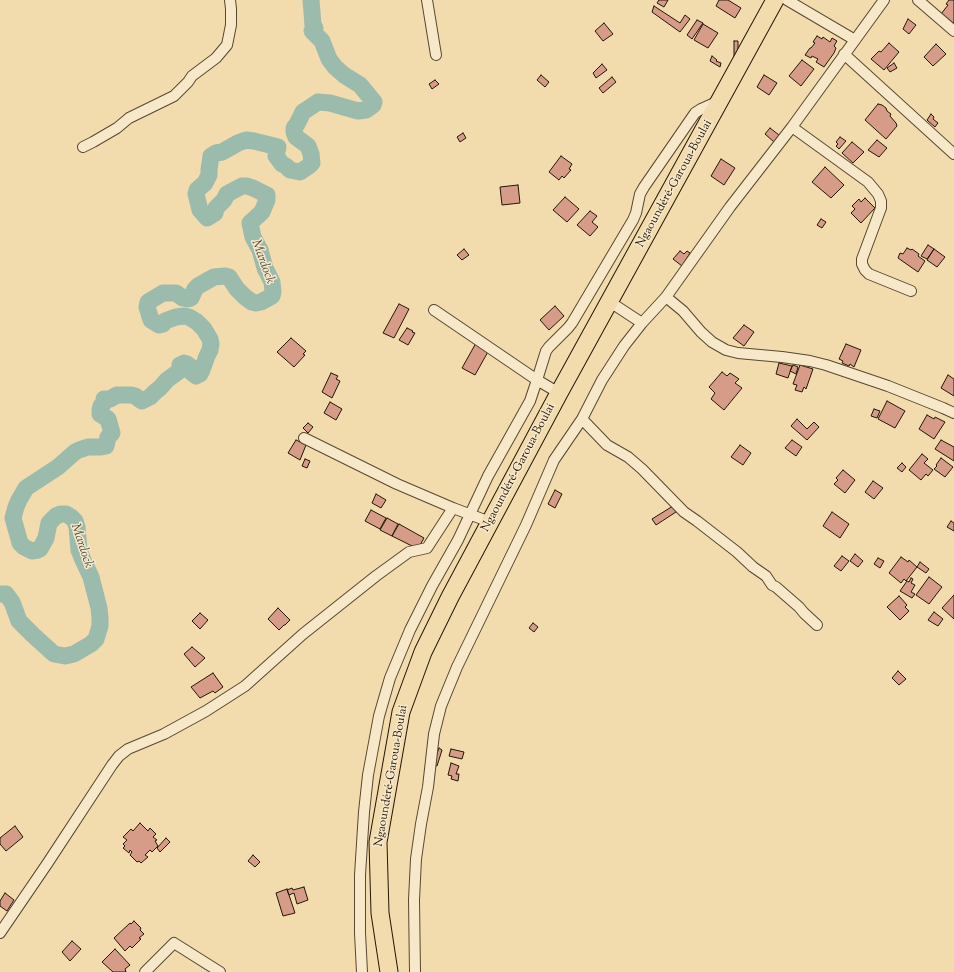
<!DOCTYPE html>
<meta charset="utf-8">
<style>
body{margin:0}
canvas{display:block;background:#f2dbad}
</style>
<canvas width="954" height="972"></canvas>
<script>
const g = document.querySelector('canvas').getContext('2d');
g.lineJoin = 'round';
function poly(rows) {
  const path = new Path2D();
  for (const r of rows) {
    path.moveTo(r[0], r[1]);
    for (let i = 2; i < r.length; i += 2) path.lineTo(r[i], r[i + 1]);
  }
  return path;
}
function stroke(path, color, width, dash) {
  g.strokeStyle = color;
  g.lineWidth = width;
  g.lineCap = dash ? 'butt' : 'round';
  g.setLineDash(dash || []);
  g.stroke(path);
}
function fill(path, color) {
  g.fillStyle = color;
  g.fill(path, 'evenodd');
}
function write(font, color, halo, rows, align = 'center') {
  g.font = font + ' "Sorts Mill Goudy",serif';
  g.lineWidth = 3;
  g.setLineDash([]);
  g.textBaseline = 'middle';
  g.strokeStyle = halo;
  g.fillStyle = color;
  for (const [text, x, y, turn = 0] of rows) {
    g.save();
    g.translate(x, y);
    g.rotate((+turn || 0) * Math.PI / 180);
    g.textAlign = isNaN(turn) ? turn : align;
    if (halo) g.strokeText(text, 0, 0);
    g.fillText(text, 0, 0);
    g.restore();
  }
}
stroke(poly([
 [0,594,6,594,12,602,19,621,33,635,54,654,65,656,74,654,91,644,96,639,100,626,100,618,99,608,91,577,83,560,79,550,77,527,75,521,71,517,66,514,61,514,56,516,49,523,46,538,40,549,38,550,32,551,24,547,20,543,13,518,16,507,19,500,26,488,58,467,75,452,79,450,88,447,101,447,106,446,108,437,112,433,108,419,100,414,100,410,101,406,104,403,104,399,110,399,117,395,131,395,135,396,142,401,150,397,156,391,160,388,167,380,178,372,180,368,180,365,184,363,187,364,191,367,190,371,196,376,200,374,202,370,207,356,210,350,211,344,210,339,204,329,197,322,189,317,184,316,176,317,165,321,163,324,159,325,151,320,147,307,148,302,163,293,176,293,183,298,188,299,191,298,195,289,198,286,214,277,225,276,229,277,237,289,245,297,252,302,256,303,261,302,272,296,273,292,272,282,265,268,260,250,253,237,250,223,262,212,267,200,267,195,253,188,247,186,242,186,227,194,224,200,216,208,215,213,207,218,200,210,196,194,197,190,205,183,209,175,209,170,211,156,216,153,222,152,238,143,246,140,254,141,278,147,276,156,282,164,286,166,290,170,300,172,309,166,312,163,311,154,308,146,296,137,294,132,294,128,297,124,303,112,318,102,330,103,358,111,366,110,373,105,374,102,360,85,344,75,335,67,329,59,322,41,312,31,314,32,315,28,313,25,311,0]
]), '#9bbbad', 17);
const building = poly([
 [659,0,668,0,664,7,657,3,659,0],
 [719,0,728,0,741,8,735,18,716,6,719,0],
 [949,0,954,0,954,24,941,14,948,5,946,4,949,0],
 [654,6,680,23,685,15,690,19,680,32,652,12,654,6],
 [908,19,916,25,909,34,903,29,908,19],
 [697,20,703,23,692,39,687,35,697,20],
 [604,23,613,34,603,41,595,31,604,23],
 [703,24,718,33,708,48,694,40,703,24],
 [817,36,822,39,823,37,830,42,832,38,837,41,834,46,836,48,834,53,824,67,816,62,818,59,812,56,811,58,805,55,810,48,811,48,815,43,813,42,817,36],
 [734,41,738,41,738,58,734,58,734,41],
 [889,43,899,52,884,70,871,59,879,51,881,52,889,43],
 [936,44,946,54,933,66,924,57,936,44],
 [712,56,717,60,716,61,721,63,720,67,710,61,712,56],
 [802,60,814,69,801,86,789,76,802,60],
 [894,63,897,68,890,72,887,68,894,63],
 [602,64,607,70,596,78,593,73,602,64],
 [541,75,549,82,545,87,537,80,541,75],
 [764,75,777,83,769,95,757,87,764,75],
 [612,77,616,82,603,93,599,88,612,77],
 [435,80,439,84,432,89,429,84,435,80],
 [878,104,882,105,886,108,887,111,891,114,890,116,896,123,897,126,886,139,865,120,878,104],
 [931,114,934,117,933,119,938,123,935,127,927,120,931,114],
 [770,128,779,135,774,142,765,134,770,128],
 [463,133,466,138,460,142,457,137,463,133],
 [840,137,846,141,839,149,836,146,838,144,836,142,840,137],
 [877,140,887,148,879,157,868,150,877,140],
 [852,142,864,152,853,163,842,153,852,142],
 [561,156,572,164,569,169,571,170,564,178,562,176,559,180,549,172,561,156],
 [721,159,735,168,724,185,711,176,721,159],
 [825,167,844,185,831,198,812,182,825,167],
 [518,185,520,203,502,205,500,187,518,185],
 [565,197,579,209,567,222,553,210,565,197],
 [865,198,875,208,861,223,851,213,855,209,852,206,859,199,861,202,865,198],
 [590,211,597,216,592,222,598,227,590,236,577,225,590,211],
 [821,219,826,222,822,228,817,225,821,219],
 [928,245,934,249,927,259,921,256,928,245],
 [907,248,911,250,912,249,919,254,918,256,925,261,918,272,898,258,900,253,903,254,907,248],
 [464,249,469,255,462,260,457,255,464,249],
 [934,249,945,257,937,267,927,260,934,249],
 [680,251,684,254,687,251,690,253,682,266,673,259,680,251],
 [399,304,409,309,394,338,383,333,399,304],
 [555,306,564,316,549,330,540,320,555,306],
 [744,325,754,332,744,346,733,338,744,325],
 [407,328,413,331,412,332,415,333,408,345,399,340,407,328],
 [291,338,306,351,303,354,305,355,294,367,277,352,291,338],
 [476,343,489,350,475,375,462,368,476,343],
 [846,344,861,350,854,367,850,364,849,366,842,363,843,361,839,359,846,344],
 [779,363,792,366,788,378,776,374,779,363],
 [793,365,798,367,796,374,790,371,793,365],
 [800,365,813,369,806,389,804,387,802,392,795,390,797,385,793,384,800,365],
 [722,372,727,376,730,373,739,379,735,383,742,388,724,410,711,399,715,393,709,387,722,372],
 [331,373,338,376,336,379,340,381,332,398,322,392,331,373],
 [948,375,954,379,954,396,941,388,948,375],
 [887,401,905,411,895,428,878,419,887,401],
 [330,402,342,409,336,420,324,413,330,402],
 [874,409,880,411,877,418,871,416,874,409],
 [927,415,934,419,935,417,945,422,934,439,919,429,927,415],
 [797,419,807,429,814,422,819,427,807,440,791,426,797,419],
 [308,423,313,427,308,433,303,428,308,423],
 [296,440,306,445,300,460,288,453,296,440],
 [792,440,802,447,796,456,785,448,792,440],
 [941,440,954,447,954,461,935,449,941,440],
 [740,445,751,453,743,465,731,457,740,445],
 [922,454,928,459,924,463,933,470,928,476,926,474,921,480,909,470,922,454],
 [941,458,953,467,945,477,934,469,937,466,936,465,941,458],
 [305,459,310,461,307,468,302,466,305,459],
 [902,463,906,467,902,472,897,468,902,463],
 [843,470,855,480,845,493,834,484,838,480,836,478,843,470],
 [873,481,883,488,874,499,865,492,873,481],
 [555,490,562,494,555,508,548,504,555,490],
 [376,494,386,500,381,508,372,503,376,494],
 [673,506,676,512,656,525,652,519,673,506],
 [371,510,386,518,380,529,365,521,371,510],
 [832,512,849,524,840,538,823,526,832,512],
 [387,518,398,524,392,536,380,530,387,518],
 [951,521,954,523,954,531,947,527,951,521],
 [399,524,424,538,418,549,392,536,399,524],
 [855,554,863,561,858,567,850,561,855,554],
 [842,556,849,561,841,571,834,566,842,556],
 [901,557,908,562,909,560,917,567,906,581,904,579,901,583,889,573,901,557],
 [878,558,884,561,880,568,874,564,878,558],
 [920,562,929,569,926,573,917,567,920,562],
 [929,577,942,587,929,604,916,595,929,577],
 [911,578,913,579,911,583,915,585,911,592,915,594,912,598,900,591,907,581,909,582,911,578],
 [954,595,954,619,942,608,954,595],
 [899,596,907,605,905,607,909,611,900,620,887,607,899,596],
 [278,608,290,620,285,625,284,625,279,630,268,619,278,608],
 [934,612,943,619,938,626,928,620,934,612],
 [200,613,208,620,200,629,192,621,200,613],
 [533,623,538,627,534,632,529,628,533,623],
 [192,647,205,658,195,667,184,654,192,647],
 [898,671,906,679,899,685,892,678,898,671],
 [213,673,223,687,215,693,213,691,200,698,191,687,213,673],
 [439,748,442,750,437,766,433,765,439,748],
 [451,749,464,752,462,759,449,756,451,749],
 [451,763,459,766,456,774,459,774,458,781,451,779,452,776,448,775,451,763],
 [140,823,148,831,150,828,156,834,153,837,157,840,155,841,158,846,152,852,150,850,145,855,148,857,141,863,139,861,137,862,130,855,132,852,130,850,129,853,123,848,125,846,123,844,127,840,123,837,131,829,133,831,140,823],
 [15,826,23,837,6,851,0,844,0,838,15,826],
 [166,838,170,842,160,852,157,848,166,838],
 [253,855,260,862,255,867,248,861,253,855],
 [304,887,308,900,297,904,294,893,289,895,287,890,292,888,293,890,304,887],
 [287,889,295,913,283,916,276,893,287,889],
 [5,893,14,900,7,911,0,906,0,901,5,893],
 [134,921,141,928,140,930,144,934,139,938,141,939,132,948,130,946,125,951,114,938,130,923,131,924,134,921],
 [72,941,81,949,70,961,62,952,72,941],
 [115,949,130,965,125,969,126,972,113,972,102,962,115,949]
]);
fill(building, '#d79c87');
stroke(building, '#231708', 1);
const minor = poly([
 [427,0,436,55],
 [787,0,855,40],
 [918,0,954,31],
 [844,54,954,154],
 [792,127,868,182,878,194,881,201,881,208,862,259,862,264,865,270,869,274,911,291],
 [83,147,93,142,117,128,129,118,174,96,188,82,192,76,216,58,227,45,231,25,231,9,230,0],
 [666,297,683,311,701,332,712,342,726,350,738,353,782,357,810,361,826,365,888,386,943,408,954,413],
 [610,302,642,323],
 [434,310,537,380,559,393],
 [582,419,607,445,628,457,642,469,684,512,697,521,737,552,753,567,766,576,772,585,776,587,799,607,804,613,817,625],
 [304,438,397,484,453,508],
 [0,933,47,864,112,765,119,756,128,749,164,734,206,711,245,686,303,634,376,576,409,552,427,548,453,508,490,522],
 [145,972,174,943,220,972],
 [362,972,360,933,360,875,364,812,368,775,379,716,390,678,410,630,432,586,458,540,488,476,530,401,537,380,546,351,549,347,568,328,572,323,633,220,636,213,640,194,644,187,695,113,701,109,719,101],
 [415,972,414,900,416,859,421,824,428,787,434,734,441,706,457,667,526,525,554,460,582,419,602,380,624,346,642,323,666,297,730,207,792,127,884,0]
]);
const trunk = poly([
 [389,972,380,913,378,842,401,712,423,652,450,597,559,393,775,0]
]);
stroke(minor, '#574831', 12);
stroke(trunk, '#231708', 19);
stroke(minor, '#f7e8ca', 10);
stroke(trunk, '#f2dbad', 17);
write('12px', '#231708', '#f7e8ca', [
 ["Ngaoundéré-Garoua-Boulai",675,184,-61],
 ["Ngaoundéré-Garoua-Boulai",519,468,-62],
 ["Ngaoundéré-Garoua-Boulai",392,776,-80]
]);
write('italic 13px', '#4d5042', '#f7e8ca', [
 ["Mardock",262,262,70],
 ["Mardock",81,546,72]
]);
</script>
